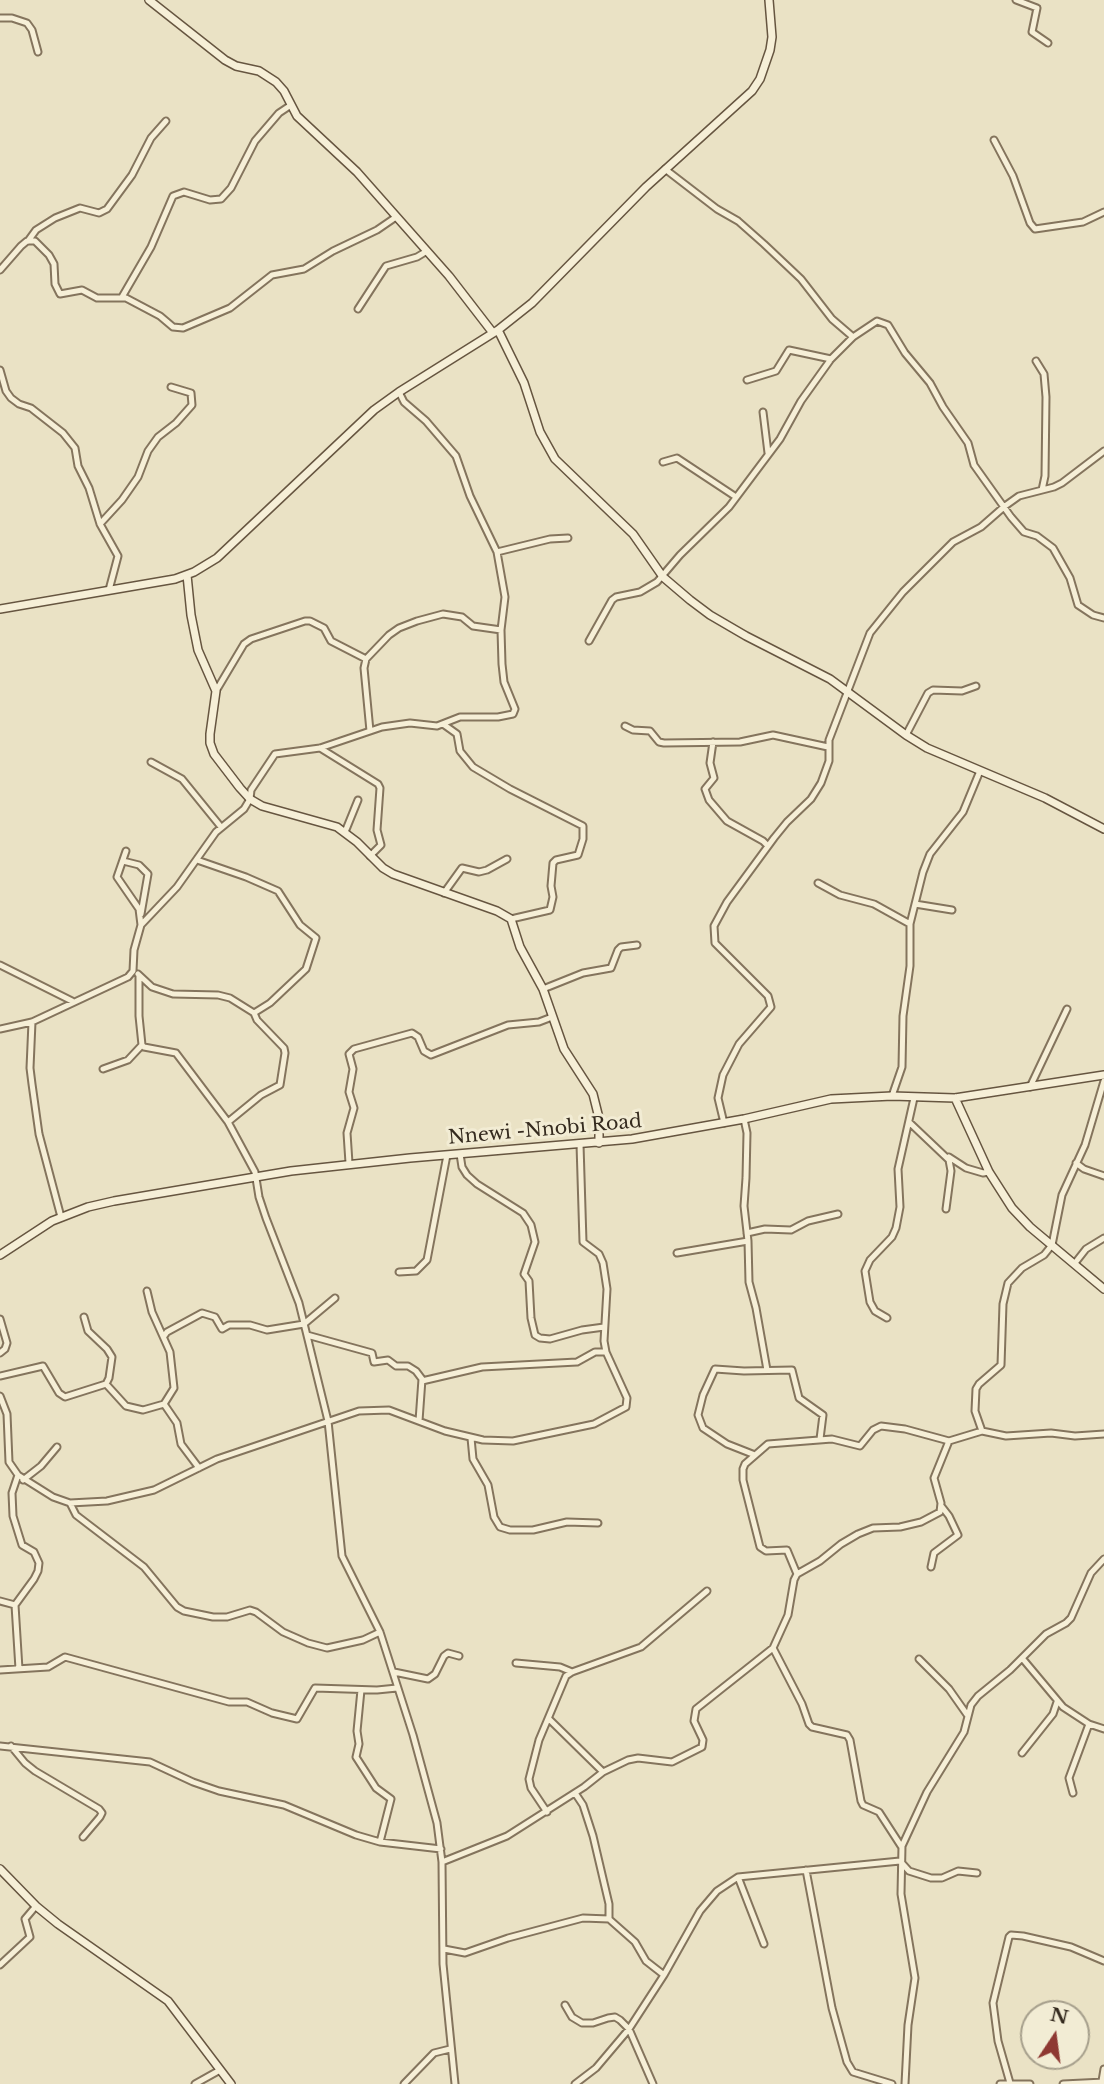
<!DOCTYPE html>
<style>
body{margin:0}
#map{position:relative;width:1104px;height:2084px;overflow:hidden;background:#eae2c5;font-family:"Libre Baskerville",serif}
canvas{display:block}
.north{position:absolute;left:1020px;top:2000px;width:70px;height:70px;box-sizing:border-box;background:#f2ecd4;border:2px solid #a69f8c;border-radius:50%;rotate:13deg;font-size:19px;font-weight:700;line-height:28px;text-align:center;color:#352b1f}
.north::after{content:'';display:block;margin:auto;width:24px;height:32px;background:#8e3832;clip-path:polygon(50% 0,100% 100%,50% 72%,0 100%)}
</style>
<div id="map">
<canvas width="1104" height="2084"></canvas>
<div class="north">N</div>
</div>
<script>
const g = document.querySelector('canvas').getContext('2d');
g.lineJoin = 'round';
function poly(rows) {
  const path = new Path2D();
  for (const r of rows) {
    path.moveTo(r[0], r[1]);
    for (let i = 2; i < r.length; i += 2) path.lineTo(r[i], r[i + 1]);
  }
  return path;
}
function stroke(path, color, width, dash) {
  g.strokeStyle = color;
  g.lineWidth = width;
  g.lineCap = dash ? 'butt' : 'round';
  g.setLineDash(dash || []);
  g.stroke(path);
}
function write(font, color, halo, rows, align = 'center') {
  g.font = font + ' "Libre Baskerville",serif';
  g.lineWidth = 6;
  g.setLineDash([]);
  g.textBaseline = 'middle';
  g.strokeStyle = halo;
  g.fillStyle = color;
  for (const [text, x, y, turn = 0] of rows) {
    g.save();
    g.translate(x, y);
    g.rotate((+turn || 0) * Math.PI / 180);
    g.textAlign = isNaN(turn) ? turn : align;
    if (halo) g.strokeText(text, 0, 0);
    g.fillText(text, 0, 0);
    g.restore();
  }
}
const street = poly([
 [1016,0,1037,8,1032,32,1048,43],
 [0,18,12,18,27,23,32,30,38,52],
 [994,140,1013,176,1030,223,1035,229,1083,222,1104,212],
 [665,169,717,209,738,221,764,244,801,279,832,319,853,337],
 [28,241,36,230,55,218,80,208,99,213,107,209,132,175,151,138,166,121],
 [0,270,21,246,27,241,35,241,49,255,54,264,55,284,60,294,82,290,97,298,126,298,160,316,173,327,183,328,230,308,272,275,304,269,333,251,377,230,396,217],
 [122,297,151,247,173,196,184,192,210,200,221,199,231,188,255,141,279,113,291,105],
 [358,309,386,266,417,257,427,251],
 [1036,361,1044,374,1046,397,1045,476,1042,490],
 [0,370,6,391,11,398,19,404,31,408,63,433,75,448,78,466,89,488,100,524,118,556,109,590],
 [747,380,776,371,789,350,831,359],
 [763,412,768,453],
 [663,462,677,458,736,497],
 [100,524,122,500,138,477,148,451,158,437,176,423,192,405,191,393,171,387],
 [497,552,550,539,568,538],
 [589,641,612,600,616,597,640,592,657,582,680,555,729,507,780,439,801,401,831,359,853,337,877,321,888,325,905,353,930,383,943,407,968,443,974,465,1011,517,1024,532,1037,536,1053,548,1070,578,1078,605,1093,615,1104,618],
 [216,691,244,644,251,639,305,621,310,621,324,628,331,641,366,659],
 [443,724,457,734,460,751,473,767,510,789,583,826,583,839,578,855,556,860,553,863,551,886,553,897,550,910,511,919],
 [625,726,633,730,650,731,659,742,664,743,740,742,773,735,828,747],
 [370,731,364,668,366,659,389,635,399,628,417,621,443,614,462,617,473,626,501,630],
 [906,735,928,693,933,690,962,691,976,686],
 [713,742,710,763,714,778,705,789,709,800,727,821,763,841,768,846],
 [320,748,378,784,380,788,377,830,381,845,370,856],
 [151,762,182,779,221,827],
 [345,832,358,800],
 [126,851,117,877,139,909,141,925],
 [197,860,246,877,278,891,300,925,316,938,306,969,270,1003,254,1013],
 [123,861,139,865,148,874,141,914],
 [818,883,840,895,874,904,910,924],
 [444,893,462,868,479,872,487,870,507,859],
 [915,904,952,910],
 [0,965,72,1001],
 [138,974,152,987,173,994,218,995,230,998,254,1013,257,1020,284,1048,285,1053,280,1085,261,1095,228,1122],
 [139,975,139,1016,142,1045,144,1047,176,1053,228,1122,255,1172,259,1197,266,1218,299,1303,328,1421,342,1556,380,1632,413,1735,437,1823,442,1862,443,1964,455,2084],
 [543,989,583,973,611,968,618,950,621,947,637,945],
 [32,1022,30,1068,32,1084,39,1134,61,1217],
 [0,1029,32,1022,128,977,133,971,134,950,141,925,177,887,216,832,244,809,250,799,251,790,275,754,320,748,382,727,410,723,437,726,460,717,498,717,513,714,515,709,504,682,502,664,501,630,505,597,497,552,470,496,456,456,426,421,404,402,399,392],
 [103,1069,128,1060,142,1045],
 [1030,1087,1067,1009],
 [892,1096,902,1067,903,1016,910,966,910,924,923,872,930,854,963,812,980,771],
 [744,1119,747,1133,746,1178,744,1206,748,1241,749,1282,756,1308,767,1370],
 [724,1123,718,1098,723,1075,739,1044,771,1007,768,996,715,943,714,926,727,902,774,838,787,822,811,799,821,783,829,761,829,740,870,633,903,592,953,542,981,527,1005,506,1019,496,1054,487,1062,483,1104,451],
 [910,1123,949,1160,951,1171,946,1209],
 [460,1154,462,1167,467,1175,477,1184,523,1213,531,1225,535,1242,524,1274,529,1281,531,1318,535,1335,540,1338,550,1339,582,1330,604,1327],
 [949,1157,966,1168,983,1173,989,1172],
 [349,1163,347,1133,354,1108,349,1092,353,1069,349,1054,354,1049,412,1033,418,1037,424,1051,431,1055,508,1025,539,1022,552,1017],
 [1076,1163,1084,1169,1104,1176],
 [747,1233,765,1229,791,1230,808,1221,838,1214],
 [677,1253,748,1241],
 [1075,1263,1086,1249,1104,1238],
 [399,1272,416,1271,427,1260,447,1155],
 [887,1318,875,1311,870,1302,865,1271,870,1260,892,1237,896,1228,900,1207,898,1169,914,1098],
 [0,1319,7,1343,5,1349,0,1353],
 [307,1335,372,1353,374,1362,388,1360,396,1366,408,1366,416,1371,422,1379,419,1421],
 [164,1336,167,1332,202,1313,215,1317,222,1329,229,1325,250,1325,267,1330,304,1324,335,1298],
 [0,1376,43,1366,59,1393,65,1397,106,1384,109,1378,112,1357,107,1349,88,1331,84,1317],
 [422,1381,482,1367,577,1362,595,1352,606,1352],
 [106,1384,126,1406,143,1410,164,1404,174,1388,170,1352,152,1312,147,1291],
 [0,1396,7,1414,9,1462,18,1475,53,1497,70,1503,107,1501,154,1490,217,1459,359,1411,389,1410,445,1431,483,1440,513,1441,594,1424,626,1407,627,1398,606,1352,604,1341,607,1289,603,1263,599,1254,583,1242,580,1144],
 [164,1404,177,1423,181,1444,199,1468],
 [982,1431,975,1411,976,1389,979,1384,1001,1365,1003,1304,1008,1283,1022,1268,1044,1255,1052,1245,1062,1195,1085,1145,1104,1081],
 [471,1438,473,1459,488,1485,494,1517,500,1527,510,1530,533,1530,567,1522,598,1523],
 [755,1455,727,1444,703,1428,698,1415,703,1395,715,1369,744,1371,792,1370,799,1398,823,1415,820,1439],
 [18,1475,12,1493,13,1516,22,1545,34,1552,39,1563,38,1571,34,1579,15,1605,19,1669],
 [23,1480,41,1466,57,1447],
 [70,1503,76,1515,144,1567,177,1607,184,1611,213,1617,227,1617,250,1610,256,1612,283,1632,308,1643,327,1648,363,1640,380,1632],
 [931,1567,934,1553,958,1535,949,1516,942,1507],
 [797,1574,787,1550,766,1551,760,1547,743,1480,743,1469,745,1464,768,1444,832,1439,860,1446,873,1430,881,1426,905,1429,949,1441,982,1431,1006,1436,1051,1433,1075,1436,1104,1434],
 [0,1601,15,1605],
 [773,1648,802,1704,809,1724,812,1727,847,1735,850,1740,861,1801,863,1805,879,1812,901,1846],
 [1022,1658,1063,1707,1089,1724,1104,1729],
 [919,1659,949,1689,968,1716],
 [516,1663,560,1667,572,1672],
 [0,1670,48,1667,65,1657,229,1702,247,1702,272,1713,297,1719,315,1688,377,1690,397,1688],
 [394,1672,428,1679,435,1674,444,1656,448,1653,459,1656],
 [361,1690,357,1731,359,1744,356,1757,376,1788,391,1799,380,1842],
 [549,1719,603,1772],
 [0,1746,150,1762,193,1782,219,1791,284,1805,356,1835,380,1842,441,1849],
 [11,1746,25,1763,35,1771,99,1809,102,1813,100,1817,83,1837],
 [1022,1753,1053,1714,1057,1702],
 [575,1793,583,1805,593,1836,609,1904,609,1919,635,1942,646,1961,664,1975],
 [1073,1793,1069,1778,1089,1724],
 [547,1812,531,1788,529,1779,539,1740,566,1676,572,1672,641,1647,707,1591],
 [442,1862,507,1836,584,1787,603,1772,628,1760,638,1758,672,1762,702,1747,703,1740,694,1721,696,1709,773,1648,788,1615,794,1580,797,1574,820,1561,841,1544,858,1534,873,1528,900,1527,921,1522,940,1512,941,1503,934,1478,949,1441],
 [806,1870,832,2008,847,2062,853,2072,892,2084],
 [738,1877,764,1944],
 [444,1949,465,1953,508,1938,583,1918,609,1919],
 [0,1965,30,1937,25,1919,36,1906],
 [565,2005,572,2017,582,2023,593,2023,608,2018,615,2017,620,2020,629,2029,653,2084],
 [1102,2081,1104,2069],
 [1010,2083,998,2041,993,2003,1009,1937,1011,1935,1023,1936,1071,1947,1104,1961],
 [195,2084,220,2070],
 [404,2084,434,2053,450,2049],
 [575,2084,596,2068,629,2029,664,1975,700,1911,717,1891,738,1877,900,1861,909,1871,931,1878,942,1878,958,1871,977,1873],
 [905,2084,908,2025,915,1978,901,1894,902,1846,927,1792,964,1732,971,1705,978,1696,1010,1670,1046,1634,1066,1623,1071,1618,1091,1573,1104,1559],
 [1000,2084,1030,2084],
 [1063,2084,1104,2082]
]);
const secondary = poly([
 [149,0,225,60,236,66,259,71,276,82,284,91,297,116,357,172,449,276,493,333],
 [498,330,524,383,540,432,555,459,633,534,663,577,690,600,710,615,746,636,830,679,906,735,927,748,1045,798,1104,829],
 [187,575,191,615,198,650,216,691,210,734,210,743,214,754,240,788,250,799,262,806,337,827,357,842,383,868,393,874,497,911,511,919,520,947,543,989,564,1049,593,1094,599,1118,599,1143],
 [0,609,175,579,194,572,217,558,374,410,399,392,498,330,532,303,646,187,752,91,760,79,770,50,772,37,769,0],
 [955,1098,989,1172,1012,1208,1030,1227,1104,1289],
 [0,1255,52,1221,88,1207,114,1201,291,1171,410,1158,632,1139,744,1119,831,1099,892,1096,955,1098,1104,1075],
 [0,1869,36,1906,58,1924,168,2001,231,2084]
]);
stroke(street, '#84745d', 9);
stroke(secondary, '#665540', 10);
stroke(street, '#f6efd7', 5);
stroke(secondary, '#f6efd7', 7);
write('19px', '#352b1f', '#f2ecd4', [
 ["Nnewi -Nnobi Road",545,1130,-5]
]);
</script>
